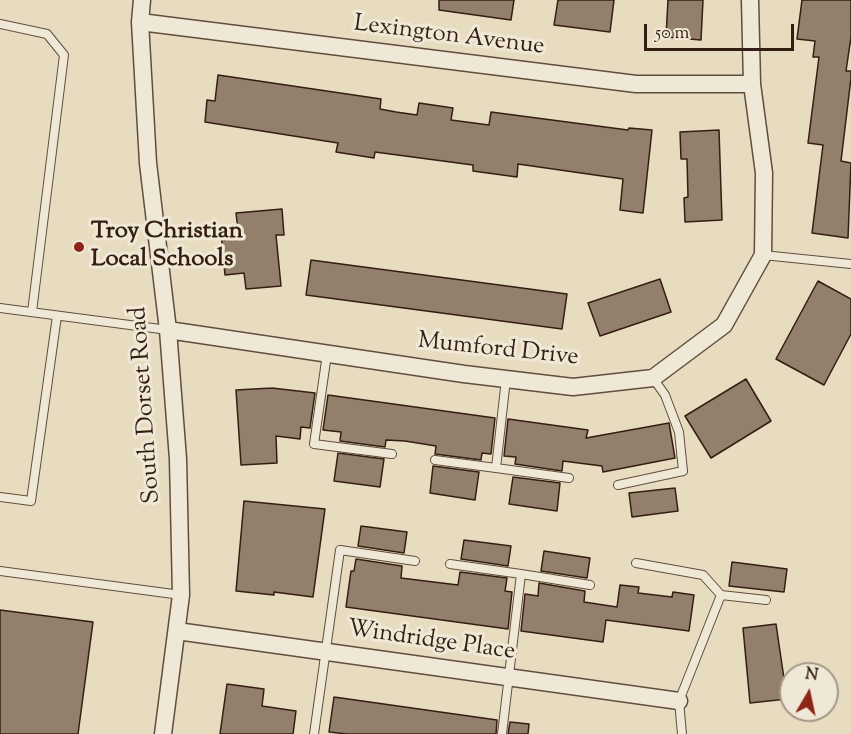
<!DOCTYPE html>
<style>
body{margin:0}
#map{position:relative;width:851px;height:734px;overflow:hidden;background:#e8dcc0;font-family:"Sorts Mill Goudy",serif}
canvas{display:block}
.north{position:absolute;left:779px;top:662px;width:60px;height:60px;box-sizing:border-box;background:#f0e8d6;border:2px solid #a59788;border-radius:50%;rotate:9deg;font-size:16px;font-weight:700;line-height:24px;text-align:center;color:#341d12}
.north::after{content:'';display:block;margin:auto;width:21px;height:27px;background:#8f2418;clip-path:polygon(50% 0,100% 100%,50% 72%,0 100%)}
.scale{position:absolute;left:644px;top:24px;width:150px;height:27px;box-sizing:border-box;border:3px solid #341d12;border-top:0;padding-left:8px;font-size:18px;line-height:21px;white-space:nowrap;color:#341d12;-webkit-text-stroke:4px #f0e8d6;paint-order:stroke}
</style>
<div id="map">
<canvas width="851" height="734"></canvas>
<div class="north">N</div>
<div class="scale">50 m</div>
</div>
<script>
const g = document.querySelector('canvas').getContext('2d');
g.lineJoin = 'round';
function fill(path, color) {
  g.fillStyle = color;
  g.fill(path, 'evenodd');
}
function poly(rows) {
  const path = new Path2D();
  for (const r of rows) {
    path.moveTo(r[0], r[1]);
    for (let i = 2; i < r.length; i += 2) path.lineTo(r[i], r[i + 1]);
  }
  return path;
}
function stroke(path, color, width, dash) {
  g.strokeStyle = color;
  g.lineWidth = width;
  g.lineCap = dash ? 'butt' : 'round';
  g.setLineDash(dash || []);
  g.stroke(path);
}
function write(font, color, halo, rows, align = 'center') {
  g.font = font + ' "Sorts Mill Goudy",serif';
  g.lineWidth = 6;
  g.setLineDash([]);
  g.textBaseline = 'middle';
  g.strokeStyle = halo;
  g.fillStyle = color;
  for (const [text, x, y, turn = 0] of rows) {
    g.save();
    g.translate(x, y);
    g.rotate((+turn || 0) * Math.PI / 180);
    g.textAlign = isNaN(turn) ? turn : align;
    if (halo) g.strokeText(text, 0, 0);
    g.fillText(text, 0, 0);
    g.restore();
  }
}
const building = poly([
 [439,0,514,0,511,20,439,10,439,0],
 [558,0,614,0,610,32,554,25,558,0],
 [668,0,703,0,701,40,666,37,668,0],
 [802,0,851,0,851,37,846,71,851,71,851,78,841,161,851,163,848,238,812,233,823,145,808,143,819,57,813,57,815,41,797,39,802,0],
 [218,75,381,99,380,109,396,112,417,115,419,103,453,108,451,120,489,125,491,112,628,130,629,128,652,130,643,213,620,210,623,179,518,164,517,177,473,171,473,165,375,152,374,158,336,152,338,143,205,122,207,100,215,101,218,75],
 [719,130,722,220,685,222,684,198,688,197,687,159,681,159,680,132,719,130],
 [282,209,284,235,276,235,281,286,246,289,244,273,225,275,221,232,238,230,236,213,282,209],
 [311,260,567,294,562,329,306,295,311,260],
 [660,279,671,312,600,336,588,303,660,279],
 [818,281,851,299,851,334,824,385,776,359,818,281],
 [746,379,771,421,711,458,685,416,746,379],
 [272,388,315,393,310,428,301,427,300,439,276,436,277,463,241,465,236,390,272,388],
 [328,395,495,418,491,454,482,453,481,460,435,454,436,446,405,441,386,440,385,447,340,441,341,432,323,430,328,395],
 [508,419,588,430,586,438,669,423,675,458,603,472,602,466,563,461,562,471,515,464,516,457,504,456,508,419],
 [338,453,384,459,380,487,334,481,338,453],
 [433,466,479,472,475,500,430,493,433,466],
 [513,477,560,483,557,511,509,504,513,477],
 [675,488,678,511,632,517,629,493,675,488],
 [244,501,325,509,313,597,274,592,274,595,236,591,244,501],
 [361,526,407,532,404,553,358,546,361,526],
 [464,540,511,546,508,566,461,559,464,540],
 [544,551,590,558,587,578,541,571,544,551],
 [356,559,402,566,401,578,458,585,460,572,507,578,505,591,512,592,508,629,346,607,351,571,354,571,356,559],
 [732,562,787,569,784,592,729,586,732,562],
 [539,583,585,591,584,602,617,607,620,585,639,587,638,593,672,597,673,592,694,595,689,631,606,620,603,642,521,631,525,594,538,596,539,583],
 [0,610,93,622,78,734,0,734,0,610],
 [776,624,787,699,750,703,743,628,776,624],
 [227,684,264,689,262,706,296,711,293,734,220,734,227,684],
 [334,697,497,720,496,734,347,734,329,732,334,697],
 [510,722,529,724,528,734,508,734,510,722]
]);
fill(building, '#92806c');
stroke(building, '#341d12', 1.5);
const lane = poly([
 [0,24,47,34,64,55,32,312],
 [763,255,851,264],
 [0,308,168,330],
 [327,354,314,444,392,454],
 [506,379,496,468,569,478],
 [435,460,496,468],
 [618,485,683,471,679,432,665,395,653,378],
 [0,497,31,501,57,316],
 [636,563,703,575,721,595,679,701,682,734],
 [450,564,521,574,502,734],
 [0,571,181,595],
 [521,574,590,585],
 [721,595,766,600],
 [314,734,340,550,415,561]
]);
const street = poly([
 [142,0,140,22,148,163,168,330,178,459,181,595,163,734],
 [140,22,636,84,752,84],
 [168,330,464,374,573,387,653,378,724,325,763,255,764,173,752,84,750,0],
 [177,631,679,701]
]);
stroke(lane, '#614d3e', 10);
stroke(street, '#614d3e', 19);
stroke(lane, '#f0e8d6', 8);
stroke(street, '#f0e8d6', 16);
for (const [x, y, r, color] of [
 [79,247,6,"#8f2418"]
]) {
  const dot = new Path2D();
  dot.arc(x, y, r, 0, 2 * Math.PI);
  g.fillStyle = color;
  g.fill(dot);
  stroke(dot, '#f0e8d6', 2);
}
write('24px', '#341d12', '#f0e8d6', [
 ["Lexington Avenue",449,37,7],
 ["Mumford Drive",498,351,6],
 ["South Dorset Road",147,405,-94],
 ["Windridge Place",431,642,8]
]);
write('bold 24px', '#341d12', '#f0e8d6', [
 ["Troy Christian",91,233],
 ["Local Schools",91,261]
], 'left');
</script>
